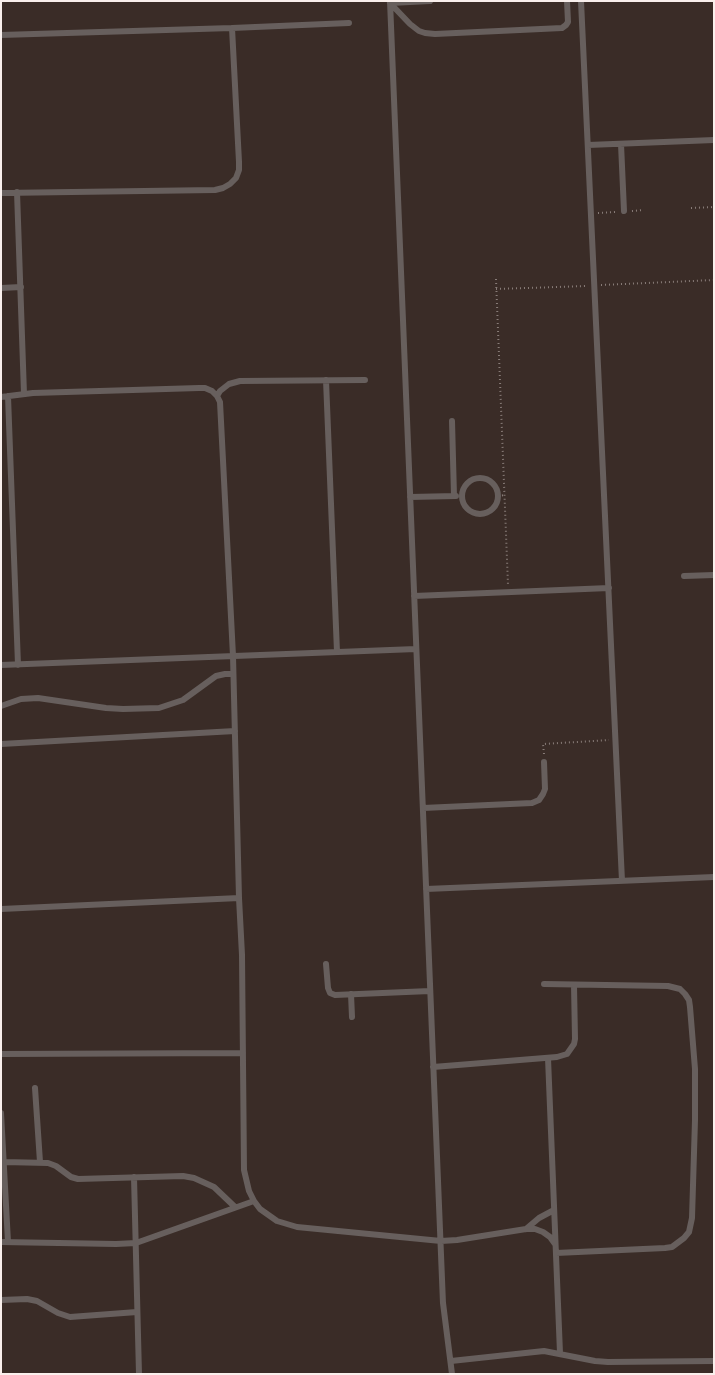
<!DOCTYPE html>
<style>
body{margin:0}
#map{position:relative;width:715px;height:1375px;overflow:hidden;background:#3a2c27;font-family:Inter,sans-serif}
canvas{display:block}
.frame{position:absolute;inset:0;border:2px solid #f9efec;pointer-events:none}
</style>
<div id="map">
<canvas width="715" height="1375"></canvas>
<div class="frame"></div>
</div>
<script>
const g = document.querySelector('canvas').getContext('2d');
g.lineJoin = 'round';
function poly(rows) {
  const path = new Path2D();
  for (const r of rows) {
    if (r.length === 3) {
      path.moveTo(r[0] + r[2], r[1]);
      path.arc(r[0], r[1], r[2], 0, 2 * Math.PI);
      continue;
    }
    path.moveTo(r[0], r[1]);
    for (let i = 2; i < r.length; i += 2) path.lineTo(r[i], r[i + 1]);
  }
  return path;
}
function stroke(path, color, width, dash) {
  g.strokeStyle = color;
  g.lineWidth = width;
  g.lineCap = dash ? 'butt' : 'round';
  g.setLineDash(dash || []);
  g.stroke(path);
}
stroke(poly([
 [691,208,714,207],
 [632,211,643,210],
 [598,213,616,212],
 [496,279,508,585],
 [601,285,714,280],
 [496,289,587,286],
 [498,496,505,495],
 [544,754,543,744,609,740]
]), '#887c78', 2, [1, 3]);
stroke(poly([
 [390,1,443,1303,452,1374],
 [581,1,622,881],
 [390,3,410,24,419,31,425,33,435,34,562,28,566,25,568,22,567,1],
 [390,3,430,1],
 [1,35,232,28,349,23],
 [621,144,624,211],
 [588,145,714,140],
 [17,192,24,394],
 [1,193,215,190,223,188,230,184,236,178,239,170,239,162,232,28],
 [1,288,21,287],
 [326,380,337,652],
 [8,396,18,665],
 [217,396,220,391,229,384,240,381,365,380],
 [1,397,33,393,199,388,205,388,212,391,217,396,220,402,233,656,239,898,242,955,244,1170,249,1191,254,1201,260,1209,277,1221,297,1227,441,1241,457,1240,526,1229,535,1229,543,1232,550,1237,555,1244],
 [452,421,454,496],
 [480,496,18],
 [410,497,456,496],
 [684,576,714,575],
 [414,596,609,588],
 [1,665,416,649],
 [1,706,21,699,38,698,106,708,123,709,159,708,183,700,216,676,225,674,233,674],
 [1,744,235,731],
 [423,808,532,803,539,800,543,794,545,789,544,762],
 [426,889,714,877],
 [1,909,239,898],
 [326,964,328,988,330,993,335,995,430,991],
 [544,984,668,986,680,989,685,994,689,1000,690,1007,695,1069,695,1120,692,1218,689,1232,684,1238,672,1247,665,1248,556,1253],
 [351,994,352,1017],
 [1,1054,243,1053],
 [548,1058,560,1353],
 [433,1067,557,1057,567,1054,574,1044,575,1039,574,985],
 [35,1088,40,1162],
 [1,1113,8,1242],
 [4,1162,48,1163,56,1166,71,1177,78,1179,183,1176,194,1178,214,1187,235,1207],
 [134,1177,139,1374],
 [526,1229,539,1218,554,1210],
 [1,1242,116,1244,136,1243,254,1201],
 [1,1300,27,1299,37,1301,58,1313,70,1317,137,1312],
 [451,1361,544,1351,595,1361,608,1362,714,1361]
]), '#675f5d', 6);
</script>
